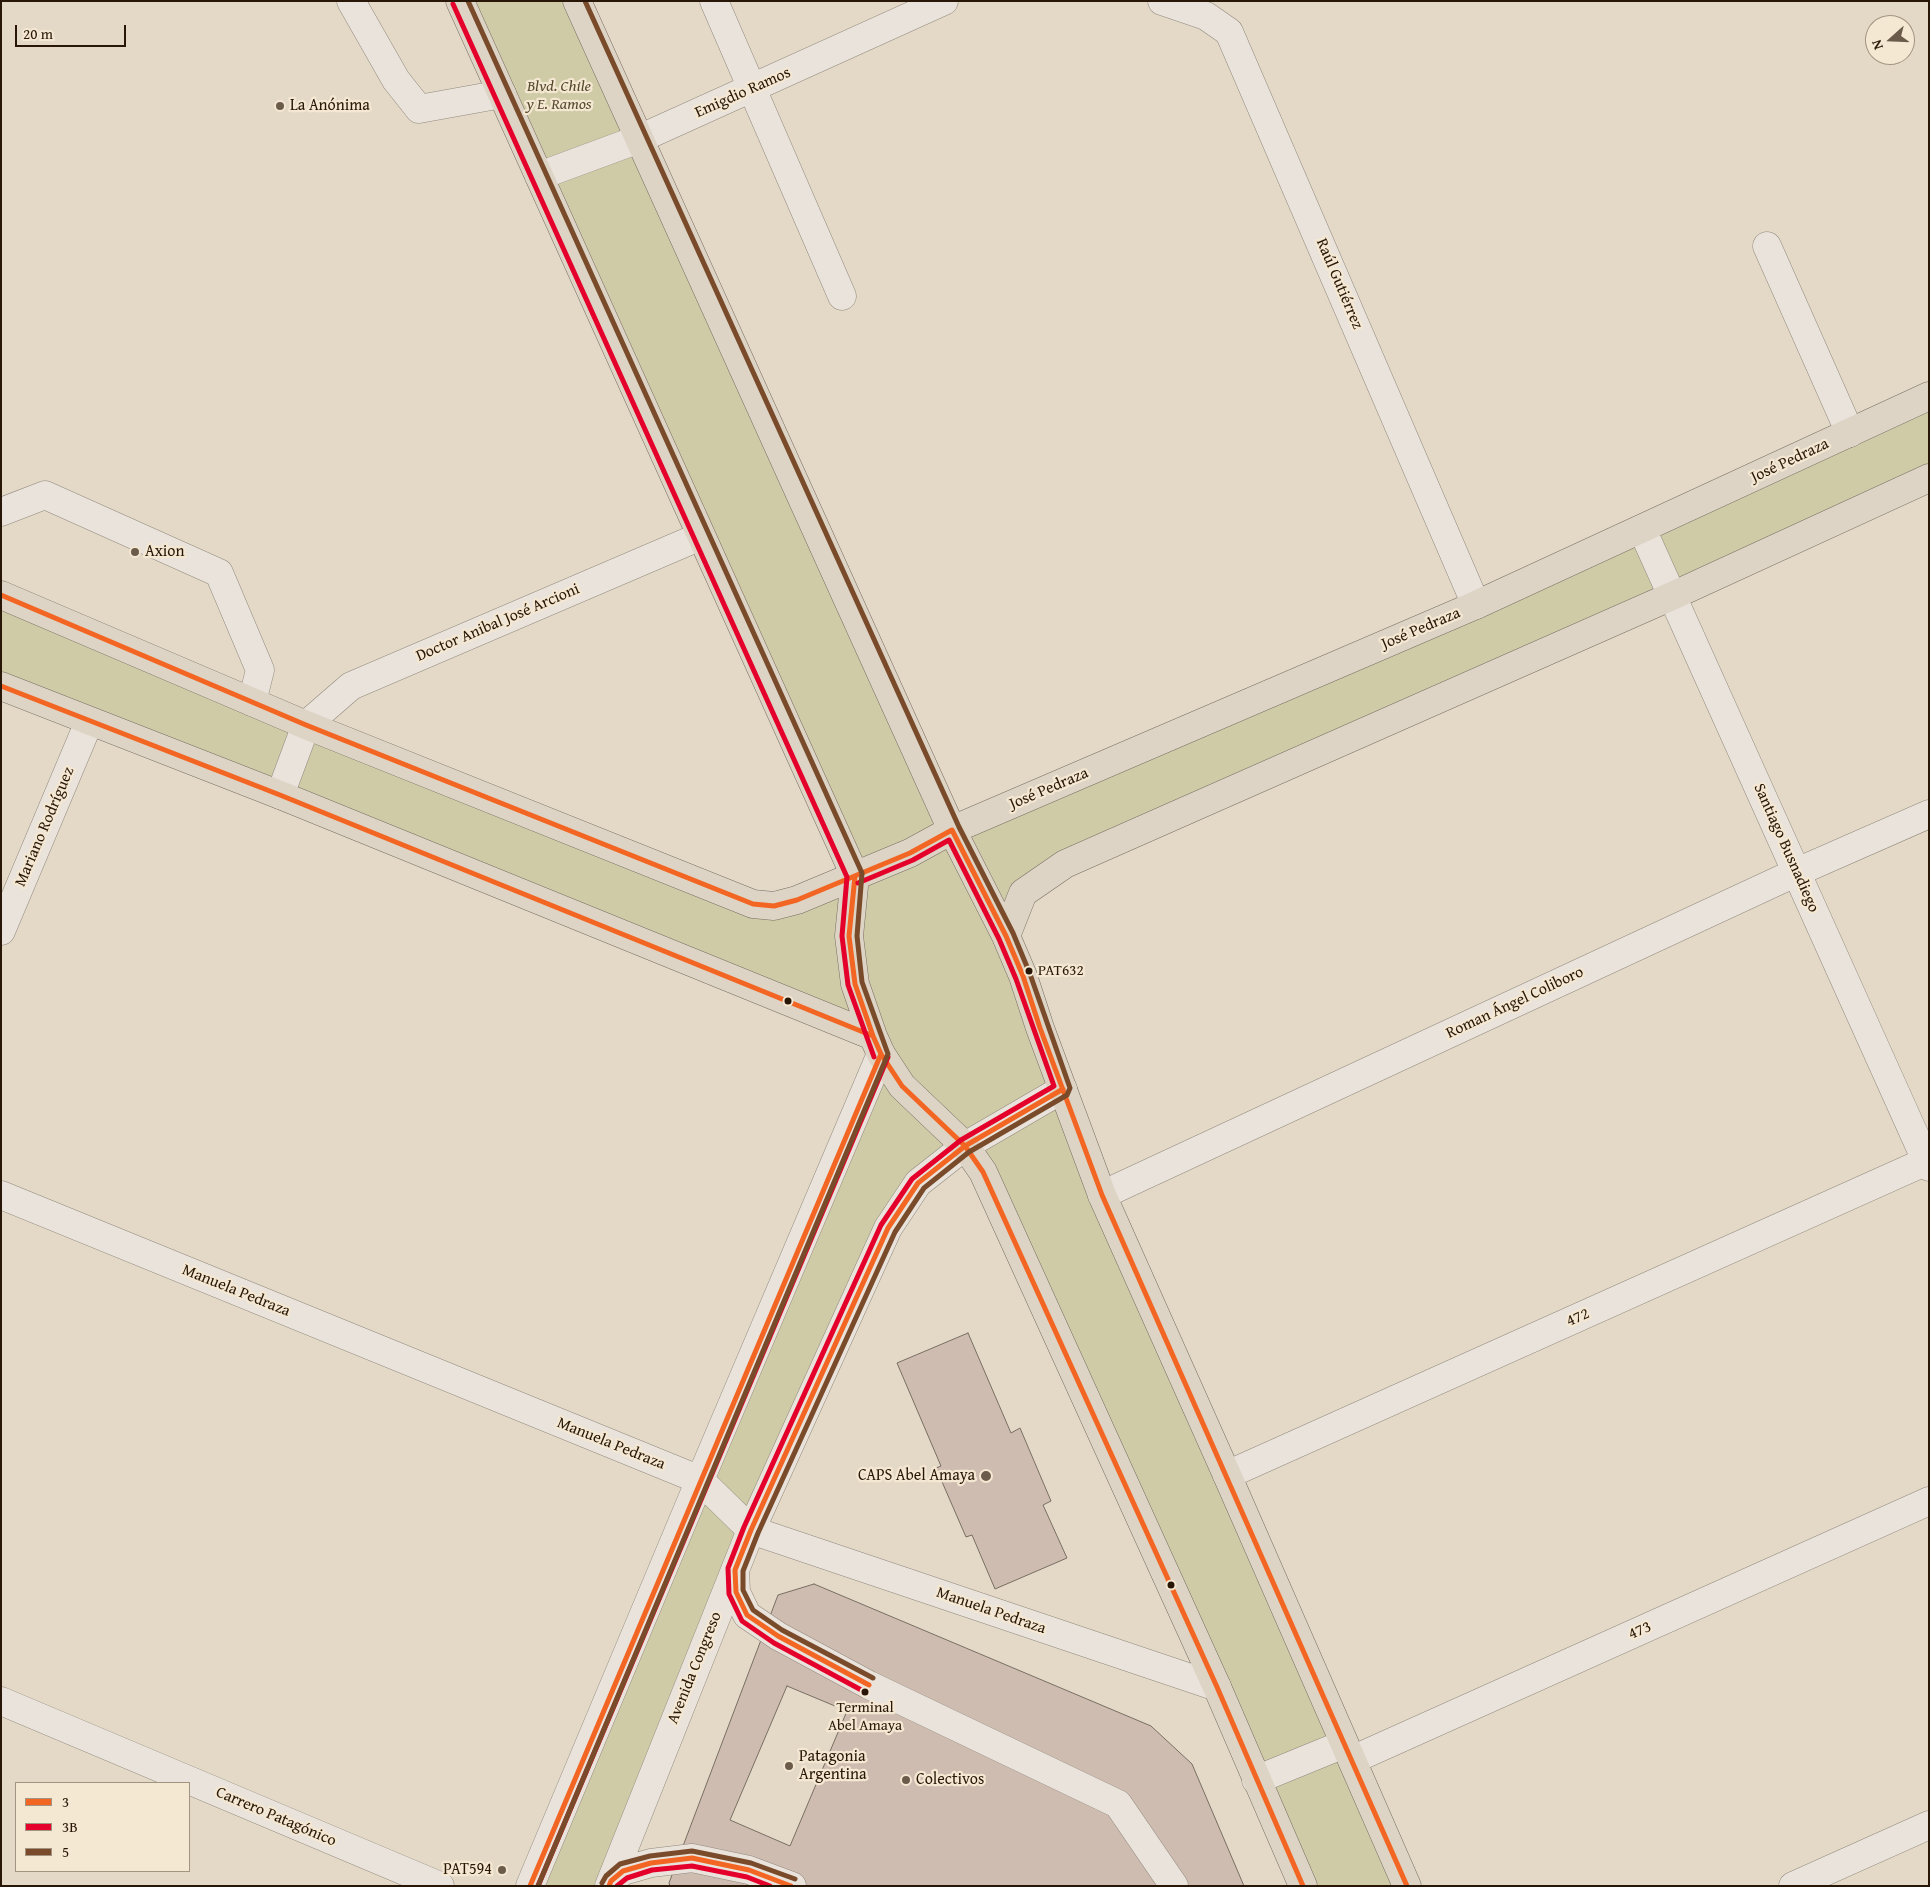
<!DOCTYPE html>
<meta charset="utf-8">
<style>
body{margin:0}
#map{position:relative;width:1930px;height:1887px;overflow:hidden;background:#e4d9c7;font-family:"Gentium Book Plus",serif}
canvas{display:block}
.frame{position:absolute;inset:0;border:2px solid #281706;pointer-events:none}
.legend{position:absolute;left:15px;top:1782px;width:175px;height:90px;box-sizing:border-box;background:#f5e8d3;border:1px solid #a39481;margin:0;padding:6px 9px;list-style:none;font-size:15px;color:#281706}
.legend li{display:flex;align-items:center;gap:10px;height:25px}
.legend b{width:25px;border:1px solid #a39481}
.north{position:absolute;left:1865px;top:15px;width:50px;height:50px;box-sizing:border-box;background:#f5e8d3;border:1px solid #a39481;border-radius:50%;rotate:250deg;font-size:14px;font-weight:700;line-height:20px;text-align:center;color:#281706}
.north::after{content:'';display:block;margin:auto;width:18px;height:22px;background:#6a5b4a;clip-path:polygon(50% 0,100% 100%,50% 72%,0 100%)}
.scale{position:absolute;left:15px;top:25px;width:111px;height:22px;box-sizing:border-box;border:2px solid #281706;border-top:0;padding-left:6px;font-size:15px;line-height:18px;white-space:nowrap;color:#281706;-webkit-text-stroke:4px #f5e8d3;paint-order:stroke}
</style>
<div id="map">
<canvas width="1930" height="1887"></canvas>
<div class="frame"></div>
<ul class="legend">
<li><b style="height:6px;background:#f26522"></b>3</li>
<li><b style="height:6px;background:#e4002b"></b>3B</li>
<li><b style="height:6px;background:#7a4b2a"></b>5</li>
</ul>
<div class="north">N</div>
<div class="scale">20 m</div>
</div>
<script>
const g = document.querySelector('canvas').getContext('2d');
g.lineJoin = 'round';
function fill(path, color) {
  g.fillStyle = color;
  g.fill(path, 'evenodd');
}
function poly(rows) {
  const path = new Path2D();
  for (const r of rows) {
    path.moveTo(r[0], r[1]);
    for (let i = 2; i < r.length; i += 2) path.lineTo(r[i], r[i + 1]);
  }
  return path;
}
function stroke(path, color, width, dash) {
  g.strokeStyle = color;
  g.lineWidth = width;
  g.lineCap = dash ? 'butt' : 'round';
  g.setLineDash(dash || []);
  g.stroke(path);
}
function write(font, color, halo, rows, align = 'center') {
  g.font = font + ' "Gentium Book Plus",serif';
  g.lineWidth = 4.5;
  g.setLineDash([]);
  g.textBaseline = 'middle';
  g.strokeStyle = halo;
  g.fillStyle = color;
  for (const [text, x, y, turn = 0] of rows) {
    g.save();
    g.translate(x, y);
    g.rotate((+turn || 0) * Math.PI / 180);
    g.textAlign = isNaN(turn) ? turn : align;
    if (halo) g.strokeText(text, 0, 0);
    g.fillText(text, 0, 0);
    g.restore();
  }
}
fill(poly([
 [460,1,577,1,952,830,1929,396,1929,478,1065,864,1006,936,1407,1886,1303,1886,964,1146,918,1183,609,1886,530,1886,881,1054,1,686,1,595,753,904,854,876]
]), '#cfcba7');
const building = poly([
 [968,1333,1011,1433,1020,1428,1051,1501,1043,1505,1067,1558,995,1589,972,1535,966,1537,936,1468,941,1466,897,1363,968,1333],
 [814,1584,1151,1726,1192,1764,1244,1886,670,1886,669,1883,778,1595,814,1584],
 [787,1686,847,1711,790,1846,730,1820,787,1686]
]);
fill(building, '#cfbcb1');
stroke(building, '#776e63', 1);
const minor = poly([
 [351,1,396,80,419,109,502,94],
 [714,1,842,296],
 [1162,1,1206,16,1229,32,1476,605],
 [539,176,639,139,944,1],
 [1767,246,1850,433],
 [1,512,45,495,219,573,260,670,252,702],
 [1642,529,1929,1167],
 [280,795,306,725,351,686,701,536],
 [1,931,89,722],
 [1,1195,700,1480,751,1530,1217,1687],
 [1102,1195,1797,872,1929,814],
 [1227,1475,1929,1160],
 [735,1570,736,1592,747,1615,778,1636,869,1685,1118,1804,1174,1886],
 [1,1701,440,1886],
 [1352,1760,1929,1501],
 [1256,1780,1344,1744],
 [611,1881,623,1871,651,1863,692,1858,749,1870,792,1886],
 [530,1886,700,1480,881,1054],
 [609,1886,751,1530,888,1228,918,1183,965,1146,1063,1089],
 [1793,1886,1929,1825]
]);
const major = poly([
 [460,1,855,876,849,936,855,984,873,1036,881,1054,902,1086,965,1146,983,1172,1217,1687,1303,1886],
 [577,1,952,830,1006,936,1023,976,1040,1028,1102,1195,1227,1475,1407,1886],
 [1,595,306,725,753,904,774,906,797,900,910,853,952,830,1476,605,1929,396],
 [1,686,280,795,873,1036],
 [1006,936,1023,893,1065,864,1672,596,1929,478]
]);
stroke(minor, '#91897d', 29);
stroke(major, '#776e63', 29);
stroke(minor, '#e9e3db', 28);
stroke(major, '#ddd4c5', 28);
stroke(poly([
 [1,595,306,725,753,904,774,906,797,900,910,853,952,830,1006,936,1023,976,1040,1028,1102,1195,1407,1886],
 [1,686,280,795,873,1036],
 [855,876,849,936,855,984,873,1036,881,1054,902,1086,965,1146,983,1172,1217,1687,1303,1886],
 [869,1685,778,1636,747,1615,736,1592,735,1570,751,1530,888,1228,918,1183,965,1146,1063,1089],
 [530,1886,881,1054],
 [609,1886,611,1881,623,1871,651,1863,692,1858,749,1870,791,1886]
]), '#f26522', 5);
stroke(poly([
 [453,4,847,877,842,936,848,985,874,1057],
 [858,883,913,860,949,840,999,939,1016,979,1054,1086,961,1140,912,1179,881,1225,744,1527,728,1568,729,1594,742,1621,774,1643,865,1692],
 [538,1886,888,1057],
 [617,1886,627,1878,652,1870,692,1866,747,1877,770,1886]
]), '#e4002b', 5);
stroke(poly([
 [468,1,862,873,857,936,862,982,888,1054,538,1886],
 [585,1,959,827,1013,933,1030,974,1070,1088,1067,1095,969,1152,924,1188,895,1232,758,1533,743,1571,743,1590,753,1610,782,1630,873,1678],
 [602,1883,606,1876,620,1864,650,1856,692,1851,751,1863,795,1879]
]), '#7a4b2a', 5);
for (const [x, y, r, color] of [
 [280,106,5,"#6a5b4a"],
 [135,552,5,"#6a5b4a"],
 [1029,971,4.5,"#281706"],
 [788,1001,4.5,"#281706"],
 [986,1476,6,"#6a5b4a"],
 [1171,1585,4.5,"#281706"],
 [865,1692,4.5,"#281706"],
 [789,1766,5,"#6a5b4a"],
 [906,1780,5,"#6a5b4a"],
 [502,1870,5,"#6a5b4a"]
]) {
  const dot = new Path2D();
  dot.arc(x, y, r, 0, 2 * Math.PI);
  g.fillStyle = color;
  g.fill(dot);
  stroke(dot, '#f5e8d3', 2);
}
write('15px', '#281706', '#f5e8d3', [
 ["PAT632",1038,971],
 ["Terminal",865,1708,"center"],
 ["Abel Amaya",865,1726,"center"]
], 'left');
write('italic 16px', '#55492e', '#f5e8d3', [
 ["Blvd. Chile",559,87],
 ["y E. Ramos",559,105]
]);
write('16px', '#281706', '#f5e8d3', [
 ["Emigdio Ramos",743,93,-24],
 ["Raúl Gutiérrez",1339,284,67],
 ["José Pedraza",1790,461,-25],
 ["Doctor Anibal José Arcioni",498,623,-23],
 ["José Pedraza",1421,629,-23],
 ["José Pedraza",1049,789,-23],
 ["Mariano Rodríguez",45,827,-67],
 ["Santiago Busnadiego",1786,848,66],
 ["Roman Ángel Coliboro",1515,1003,-25],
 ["Manuela Pedraza",236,1291,22],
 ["472",1578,1318,-24],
 ["Manuela Pedraza",611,1444,22],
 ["Manuela Pedraza",991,1611,19],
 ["473",1640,1631,-24],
 ["Avenida Congreso",695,1668,-68],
 ["Carrero Patagónico",276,1817,23]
]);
write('16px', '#281706', '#f5e8d3', [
 ["La Anónima",290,106],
 ["Axion",145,552],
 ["CAPS Abel Amaya",975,1476,"right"],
 ["Patagonia",799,1757],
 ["Argentina",799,1775],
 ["Colectivos",916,1780],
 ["PAT594",492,1870,"right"]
], 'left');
</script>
